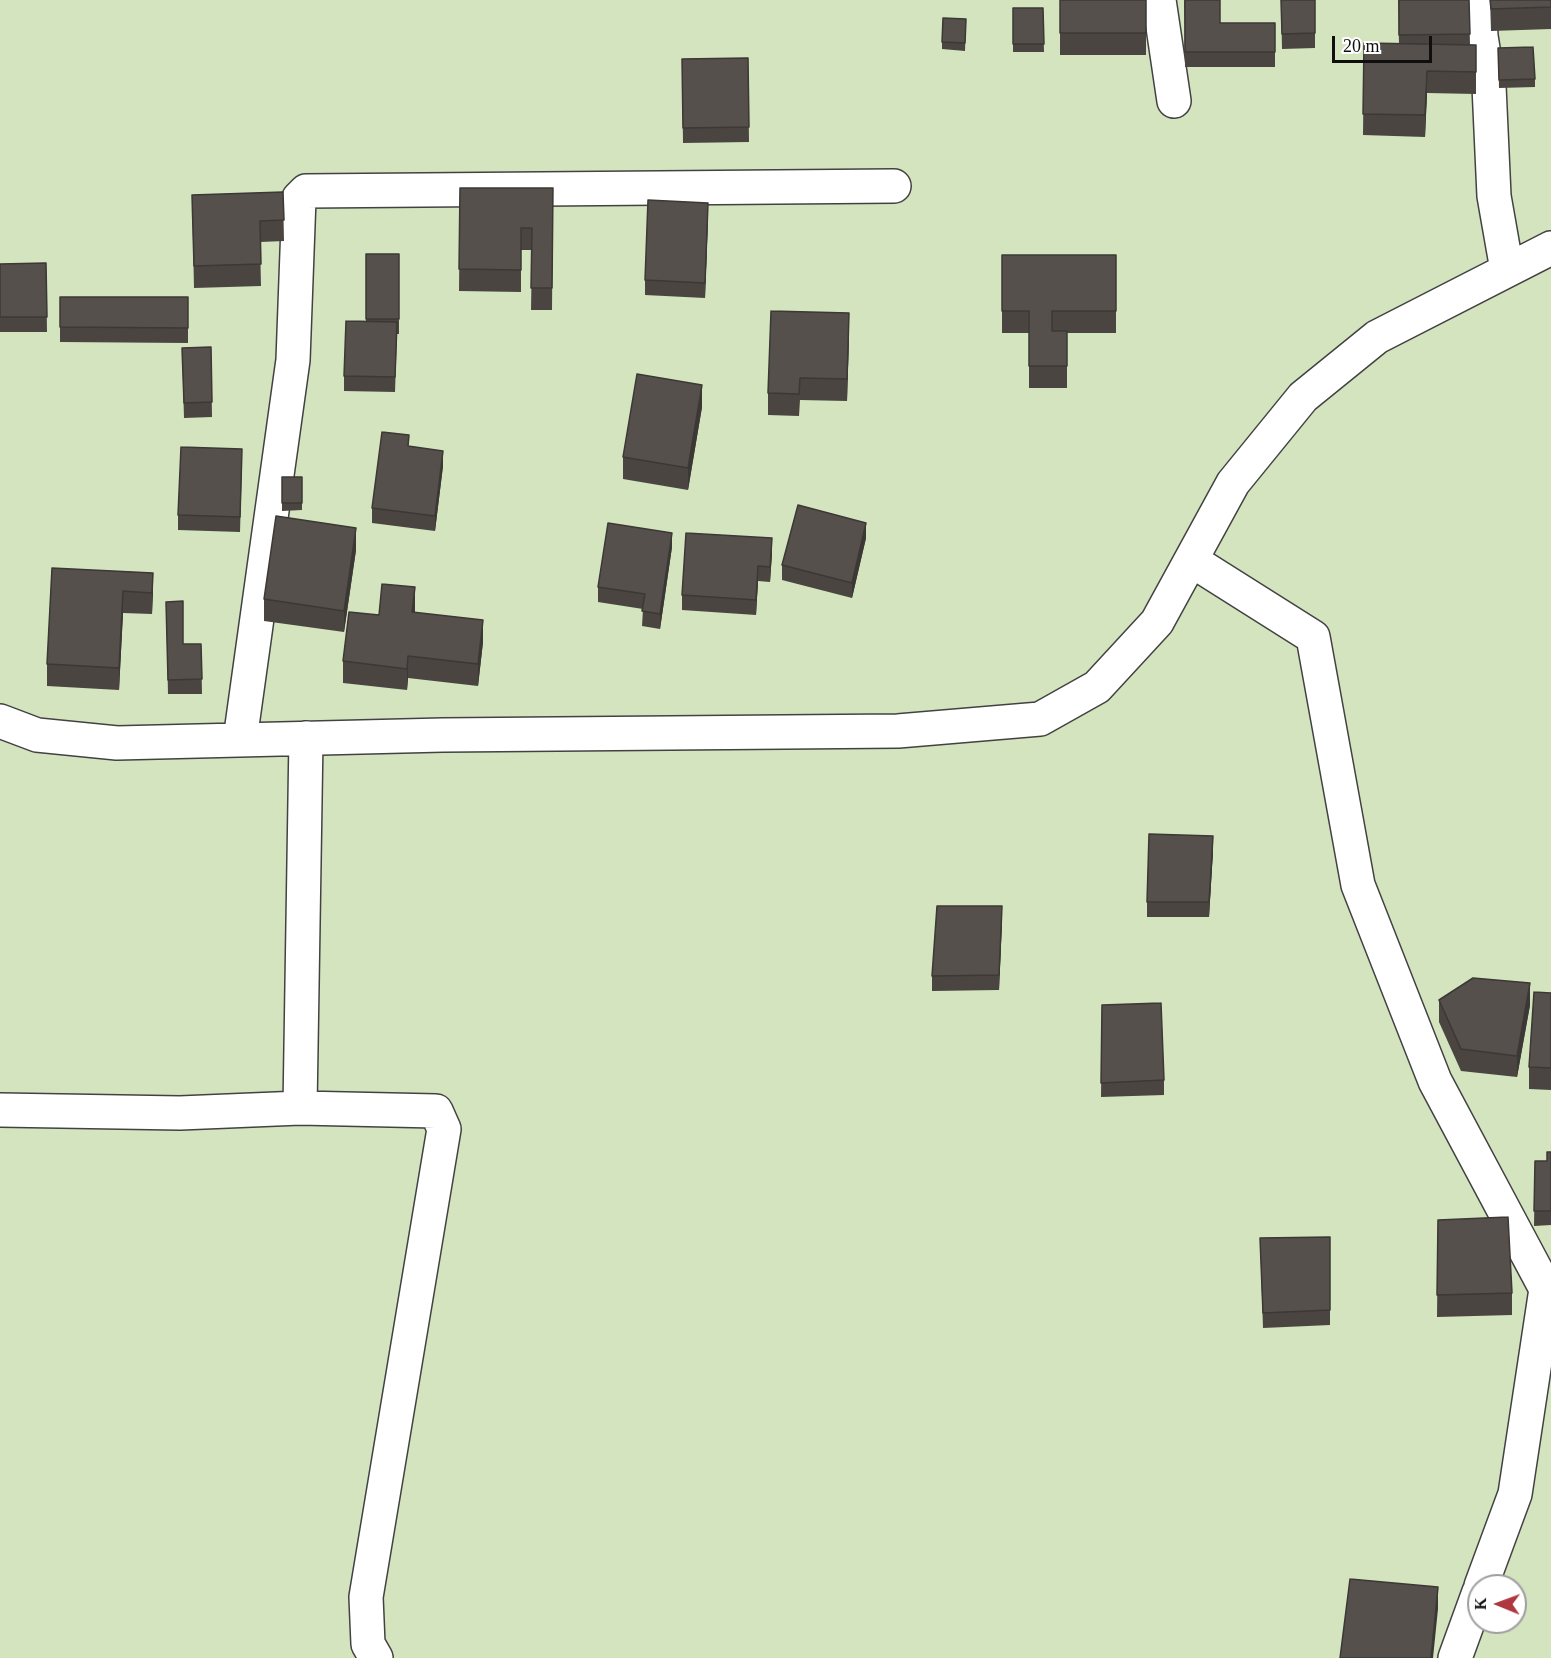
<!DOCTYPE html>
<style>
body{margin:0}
#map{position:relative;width:1551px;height:1658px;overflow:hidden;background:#fdfbf2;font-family:Georgia,serif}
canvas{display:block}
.north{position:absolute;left:1467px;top:1574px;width:60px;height:60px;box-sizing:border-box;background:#fff;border:2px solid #9f9f9f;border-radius:50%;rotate:271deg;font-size:16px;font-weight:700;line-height:24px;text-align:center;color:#0f0f0f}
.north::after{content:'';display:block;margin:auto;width:21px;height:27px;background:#af3740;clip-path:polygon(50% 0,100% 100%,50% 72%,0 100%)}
.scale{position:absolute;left:1332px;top:36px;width:100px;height:27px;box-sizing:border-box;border:3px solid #0f0f0f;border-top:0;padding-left:8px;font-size:18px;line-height:21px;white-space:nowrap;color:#0f0f0f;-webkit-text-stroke:4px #fff;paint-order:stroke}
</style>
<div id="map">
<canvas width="1551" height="1658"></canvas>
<div class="north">K</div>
<div class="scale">20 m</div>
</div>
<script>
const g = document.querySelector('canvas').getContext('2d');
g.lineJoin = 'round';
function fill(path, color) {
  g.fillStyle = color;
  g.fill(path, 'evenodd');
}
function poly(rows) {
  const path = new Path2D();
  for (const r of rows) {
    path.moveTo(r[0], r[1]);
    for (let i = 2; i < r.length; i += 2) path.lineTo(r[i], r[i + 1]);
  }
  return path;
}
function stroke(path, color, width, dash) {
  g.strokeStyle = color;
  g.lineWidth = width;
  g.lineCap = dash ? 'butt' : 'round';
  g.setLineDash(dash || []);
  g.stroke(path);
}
fill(poly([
 [0,0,1551,0,1551,1658,0,1658],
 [1479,1586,1515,1586,1515,1622,1479,1622]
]), '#d3e4bf');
const minor = poly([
 [1159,0,1174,101],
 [1479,0,1481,36,1489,86,1494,196,1507,270],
 [1191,560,1313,637,1358,885,1435,1081,1546,1289],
 [0,721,37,735,117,743,443,735,898,731,1040,719,1097,687,1157,622,1233,483,1303,397,1377,337,1551,248],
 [240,740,293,360,299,198,306,191,894,186],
 [300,1108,306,738],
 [0,1110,180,1113,300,1108,436,1111,444,1129,366,1597,368,1644,376,1658],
 [1481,1586,1515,1494,1546,1289,1551,1281],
 [1455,1658,1479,1592]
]);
stroke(minor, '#424242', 36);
stroke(minor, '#fff', 33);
fill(poly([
 [1060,0,1146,0,1146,55,1060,55],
 [1184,0,1220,23,1275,23,1275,67,1185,67],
 [1281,0,1315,0,1315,48,1282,49],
 [1398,0,1469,0,1470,45,1476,45,1476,94,1427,93,1425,137,1363,135,1364,43,1399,44],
 [1490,0,1551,0,1551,29,1491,31],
 [1013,8,1043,8,1044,52,1013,52],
 [966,19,965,51,942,49,942,42],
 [1498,48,1535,79,1535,87,1499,88],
 [748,58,749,142,683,143,682,59],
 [460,188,553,188,552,310,531,310,532,250,521,250,521,292,459,291],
 [283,192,284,241,260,242,261,286,194,288,192,195],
 [708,217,705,298,645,295,645,280],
 [366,254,399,254,399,334,397,334,395,392,344,391,344,376,366,321],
 [1002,255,1116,255,1116,333,1067,333,1067,388,1029,388,1029,333,1002,333],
 [46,263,47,332,0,332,0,264],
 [60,297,188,297,188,343,60,342],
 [849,335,847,401,800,400,799,416,768,415,768,393],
 [211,347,212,417,184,418,182,348],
 [702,407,688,490,623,479,623,457],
 [409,446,443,466,435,531,372,523,372,508],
 [242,464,240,532,178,530,178,515],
 [282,477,302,503,302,510,282,511],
 [866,538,852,598,782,580,782,565],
 [672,547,660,629,642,626,643,609,598,602,598,587],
 [356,550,344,632,264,621,264,599],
 [772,553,770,582,758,581,756,615,682,610,682,595],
 [52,568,153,573,152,614,123,613,119,690,47,686,47,664],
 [166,602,183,644,201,644,202,694,168,694],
 [415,609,415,612,483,642,478,686,408,678,407,690,343,683,343,661,379,615],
 [1213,851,1209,917,1147,917,1147,902],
 [1002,920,999,990,932,991,932,976],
 [1551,993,1551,1090,1529,1089,1529,1067],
 [1439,1000,1530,1005,1517,1077,1461,1071,1439,1022],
 [1102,1005,1164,1080,1164,1095,1101,1097],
 [1551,1152,1551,1225,1534,1226,1535,1161,1547,1161],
 [1438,1220,1512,1293,1512,1315,1437,1317],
 [1330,1237,1330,1325,1263,1328,1260,1238]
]), '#4a4541');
fill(poly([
 [1427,71,1427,93,1425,137,1425,115],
 [708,203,708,217,705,298,705,283],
 [849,313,849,335,847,401,847,379],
 [702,385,702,407,688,490,688,468],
 [443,451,443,466,435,531,435,516],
 [866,523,866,538,852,598,852,583],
 [356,528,356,550,344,632,344,611],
 [672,533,672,547,660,629,660,614],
 [772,538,772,553,770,582,770,567],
 [758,566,758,581,756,615,756,600],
 [153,573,153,595,152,614,152,593],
 [415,587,415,609,412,634,412,612],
 [123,591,123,613,119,690,119,668],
 [483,620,483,642,478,686,478,664],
 [408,656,408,678,407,690,407,669],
 [1213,836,1213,851,1209,917,1209,902],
 [1002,906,1002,920,999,990,999,975],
 [1530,983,1530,1005,1517,1077,1517,1056],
 [1438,1587,1438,1609,1433,1658,1431,1658]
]), '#3c3835');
const building = poly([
 [1060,0,1146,0,1146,33,1060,33,1060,0],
 [1185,0,1220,0,1220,23,1275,23,1275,52,1185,52,1185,0],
 [1281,0,1315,0,1315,33,1282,34,1281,0],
 [1399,0,1469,0,1470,34,1399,35,1399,0],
 [1490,0,1551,0,1551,7,1491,9,1490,0],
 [1013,8,1043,8,1044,44,1013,44,1013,8],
 [943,18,966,19,965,43,942,42,943,18],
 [1364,43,1476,45,1476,72,1427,71,1425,115,1363,114,1364,43],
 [1533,47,1535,79,1499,80,1498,48,1533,47],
 [748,58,749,127,683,128,682,59,748,58],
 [460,188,553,188,552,288,531,288,532,228,521,228,521,270,459,269,460,188],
 [283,192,284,220,260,221,261,264,194,266,192,195,283,192],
 [648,200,708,203,705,283,645,280,648,200],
 [366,254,399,254,399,319,366,319,366,254],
 [1002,255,1116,255,1116,311,1052,311,1052,331,1067,331,1067,366,1029,366,1029,311,1002,311,1002,255],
 [46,263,47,317,0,317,0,264,46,263],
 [60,297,188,297,188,328,60,327,60,297],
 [771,311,849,313,847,379,800,378,799,394,768,393,771,311],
 [346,321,397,322,395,377,344,376,346,321],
 [211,347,212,402,184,403,182,348,211,347],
 [637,374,702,385,688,468,623,457,637,374],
 [382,432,409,435,408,446,443,451,435,516,372,508,382,432],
 [181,447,242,449,240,517,178,515,181,447],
 [282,477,302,477,302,503,282,503,282,477],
 [798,505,866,523,852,583,782,565,798,505],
 [276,516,356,528,344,611,264,599,276,516],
 [608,523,672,533,660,614,642,611,645,594,598,587,608,523],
 [686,533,772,538,770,567,758,566,756,600,682,595,686,533],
 [52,568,153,573,152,593,123,591,119,668,47,664,52,568],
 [382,584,415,587,412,612,483,620,478,664,408,656,407,669,343,661,349,612,379,615,382,584],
 [183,601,183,644,201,644,202,679,168,680,166,602,183,601],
 [1149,834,1213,836,1209,902,1147,902,1149,834],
 [937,906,1002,906,999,975,932,976,937,906],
 [1473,978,1530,983,1517,1056,1461,1049,1439,1000,1473,978],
 [1534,992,1551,993,1551,1068,1529,1067,1534,992],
 [1161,1003,1164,1080,1101,1083,1102,1005,1161,1003],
 [1547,1152,1551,1152,1551,1211,1534,1211,1535,1161,1547,1161,1547,1152],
 [1508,1217,1512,1293,1437,1295,1438,1220,1508,1217],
 [1330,1237,1330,1310,1263,1313,1260,1238,1330,1237],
 [1350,1579,1438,1587,1431,1658,1340,1658,1350,1579]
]);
fill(building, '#56504c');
stroke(building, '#3c3835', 1.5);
</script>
